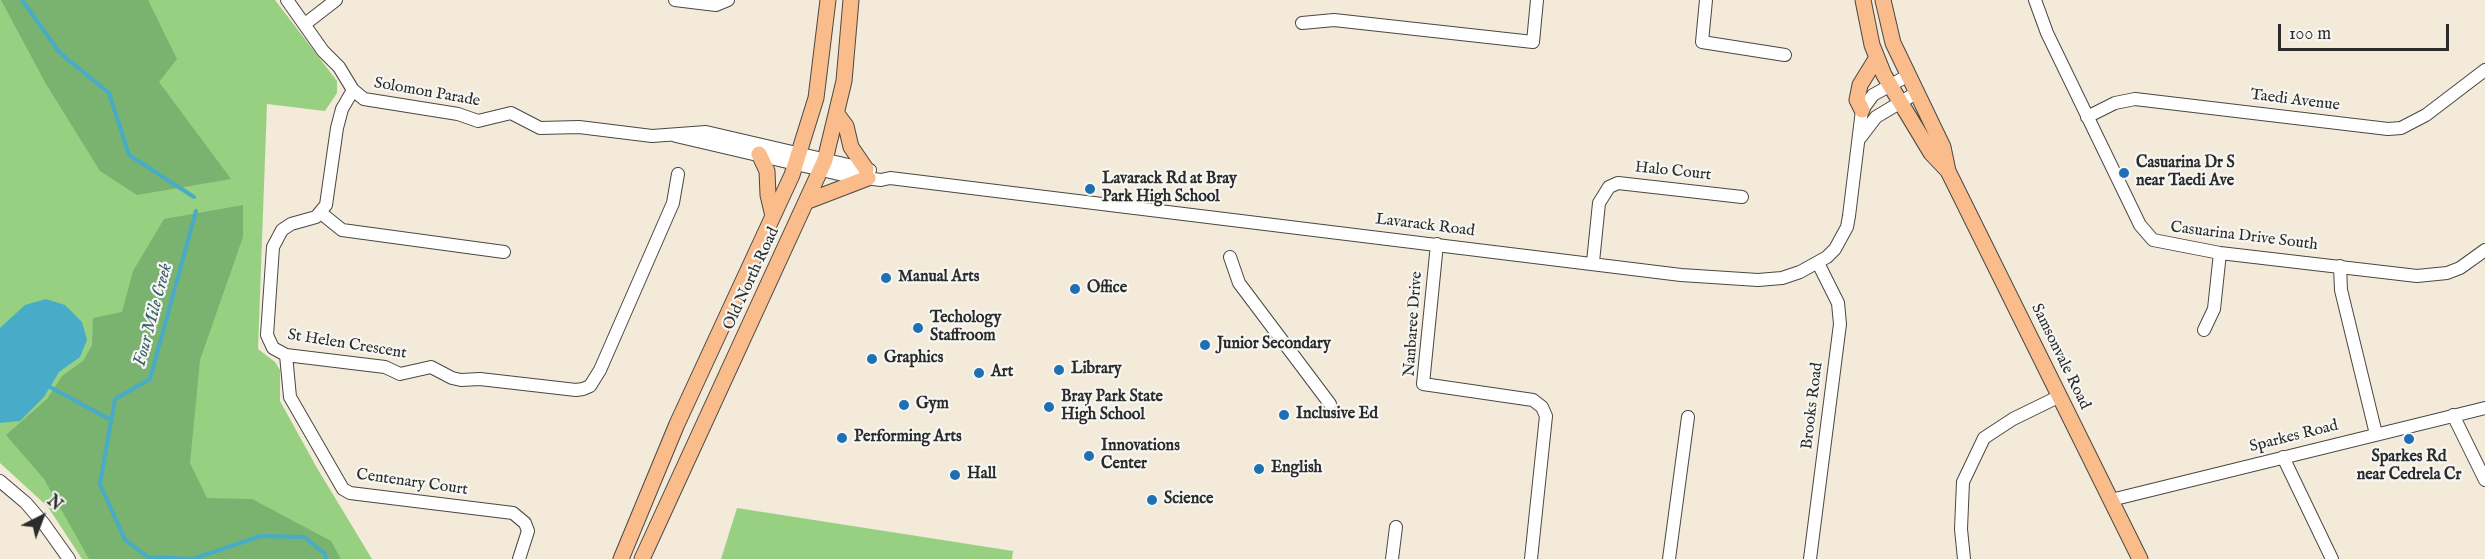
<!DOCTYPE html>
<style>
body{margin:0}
#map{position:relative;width:2485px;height:559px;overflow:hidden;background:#f3ead9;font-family:"IM FELL English",serif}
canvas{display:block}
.north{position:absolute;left:12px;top:487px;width:60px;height:60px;-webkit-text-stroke:4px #f6f6f2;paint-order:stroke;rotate:42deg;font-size:16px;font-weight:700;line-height:24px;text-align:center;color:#2b2b2b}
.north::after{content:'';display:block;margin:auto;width:21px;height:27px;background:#2b2b2b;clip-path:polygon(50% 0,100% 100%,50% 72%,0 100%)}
.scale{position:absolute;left:2278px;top:24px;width:171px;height:27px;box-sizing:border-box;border:3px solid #2b2b2b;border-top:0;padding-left:8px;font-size:18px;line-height:21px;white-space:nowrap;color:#2b2b2b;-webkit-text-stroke:4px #f6f6f2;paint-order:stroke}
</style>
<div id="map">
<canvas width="2485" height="559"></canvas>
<div class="north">N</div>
<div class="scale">100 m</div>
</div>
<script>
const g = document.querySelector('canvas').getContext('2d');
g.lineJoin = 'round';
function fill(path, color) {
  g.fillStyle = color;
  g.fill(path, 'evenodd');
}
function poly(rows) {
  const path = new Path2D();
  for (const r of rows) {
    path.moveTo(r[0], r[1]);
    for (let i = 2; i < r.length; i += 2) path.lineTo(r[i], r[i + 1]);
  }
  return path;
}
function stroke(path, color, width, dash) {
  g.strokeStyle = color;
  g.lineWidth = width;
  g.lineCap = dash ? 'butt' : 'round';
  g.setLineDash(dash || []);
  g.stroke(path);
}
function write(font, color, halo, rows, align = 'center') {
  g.font = font + ' "IM FELL English",serif';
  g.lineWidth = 4.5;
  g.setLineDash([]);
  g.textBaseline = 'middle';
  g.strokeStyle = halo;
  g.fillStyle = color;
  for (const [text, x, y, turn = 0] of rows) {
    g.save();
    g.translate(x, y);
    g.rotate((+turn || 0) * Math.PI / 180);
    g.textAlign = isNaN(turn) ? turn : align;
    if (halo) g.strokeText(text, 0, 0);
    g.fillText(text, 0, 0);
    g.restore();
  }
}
fill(poly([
 [0,0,275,0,337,81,337,93,325,111,267,104,258,349,275,362,280,370,280,401,317,468,372,559,82,559,48,507,0,463],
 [737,508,1013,551,1012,559,721,559]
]), '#98d082');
fill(poly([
 [1,0,148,0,177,59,159,82,231,179,137,195,100,171,46,84],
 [243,205,243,237,200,360,190,463,207,498,252,499,331,541,341,559,89,559,44,479,6,435,47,399,62,376,83,361,92,345,93,318,122,312,133,271,164,219]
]), '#7ab270');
fill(poly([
 [46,299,65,305,82,322,87,340,80,357,59,372,44,397,20,421,0,423,0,328,25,305]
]), '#48abc8');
stroke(poly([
 [22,0,60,53,109,93,129,155,194,197],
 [196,211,150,379,115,399,100,484,125,540,148,557,193,559,261,536,304,537,325,554,326,559],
 [50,387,111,420]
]), '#48abc8', 4);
const minor = poly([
 [287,0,323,51,339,67,353,90,364,99,458,114,478,121,511,113,540,128,579,127,652,136,706,132,870,170],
 [675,0,716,5,728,0],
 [1706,0,1702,42,1785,55],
 [2035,0,2047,33,2140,225,2153,240,2220,253,2417,276,2447,273,2460,268,2485,250],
 [1302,23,1334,20,1533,42,1537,0],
 [305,24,336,0],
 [353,90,342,109,337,128,326,205,316,217,291,224,282,230,273,247,267,335,273,348,286,355,385,367,400,374,431,367,452,378,461,380,480,379,576,390,583,389,590,386,600,370,673,203,678,174],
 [2087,117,2115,103,2135,99,2388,129,2401,128,2426,115,2485,70],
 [676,136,843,175,881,180,890,178,1681,275,1758,280,1782,278,1800,272,1827,257,1835,249,1847,227,1849,216,1862,110,1873,95,1907,76],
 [1860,138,1876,117,1916,93],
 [321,213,342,230,504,252],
 [1437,244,1423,384,1533,400,1542,407,1546,416,1531,559],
 [1230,257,1239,283,1330,404],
 [1593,262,1599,203,1609,187,1618,183,1742,197],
 [2340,266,2341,290,2376,434],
 [2204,330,2214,309,2220,253],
 [286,355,290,397,343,489,350,493,513,513,525,523,528,531,519,559],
 [2453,415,2485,480],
 [2283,457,2332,559],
 [0,481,26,503,44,524,69,559],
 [2111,500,2485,408],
 [1392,559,1396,527],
 [1669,559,1688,417],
 [1810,559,1840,324,1838,303,1818,263],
 [1964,559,1961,529,1963,482,1984,438,2013,419,2060,396]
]);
const major = poly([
 [1863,0,1872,45,1884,75,1931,153,1948,171],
 [1883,0,1893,43,1943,147,1948,171,2140,559],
 [1862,110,1857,100,1860,85,1876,59],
 [837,114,846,126,851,147,866,169],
 [759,154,767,171,768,195,773,216],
 [808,201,868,178],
 [621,559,677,424,792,175,816,98,828,0],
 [642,559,825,160,844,81,851,0]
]);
stroke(minor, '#494845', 14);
stroke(major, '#494845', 17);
stroke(minor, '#fff', 12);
stroke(major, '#f9bc8a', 15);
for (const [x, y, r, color] of [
 [2124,173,6,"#1f6fb2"],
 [1090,189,6,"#1f6fb2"],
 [886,278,6,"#1f6fb2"],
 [1075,289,6,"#1f6fb2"],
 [918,328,6,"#1f6fb2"],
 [1205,345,6,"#1f6fb2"],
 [872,359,6,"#1f6fb2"],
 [1059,370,6,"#1f6fb2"],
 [979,373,6,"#1f6fb2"],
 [904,405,6,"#1f6fb2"],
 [1049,407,6,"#1f6fb2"],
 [1284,415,6,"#1f6fb2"],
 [842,438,6,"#1f6fb2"],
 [2409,439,6,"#1f6fb2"],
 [1089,456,6,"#1f6fb2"],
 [1259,469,6,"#1f6fb2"],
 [955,475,6,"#1f6fb2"],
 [1152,500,6,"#1f6fb2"]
]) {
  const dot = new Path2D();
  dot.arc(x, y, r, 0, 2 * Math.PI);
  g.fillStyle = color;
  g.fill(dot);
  stroke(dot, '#f6f6f2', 2);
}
write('16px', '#2b2b2b', '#f6f6f2', [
 ["Solomon Parade",427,93,10],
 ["Taedi Avenue",2295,101,7],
 ["Halo Court",1673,172,6],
 ["Lavarack Road",1425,226,7],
 ["Casuarina Drive South",2244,237,7],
 ["Old North Road",752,279,-65],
 ["Nanbaree Drive",1414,324,-86],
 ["St Helen Crescent",347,345,9],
 ["Samsonvale Road",2060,357,64],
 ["Brooks Road",1813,406,-83],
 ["Sparkes Road",2294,437,-14],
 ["Centenary Court",412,483,8]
]);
write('bold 16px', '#2b2b2b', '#f6f6f2', [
 ["Casuarina Dr S",2136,164],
 ["near Taedi Ave",2136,182],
 ["Lavarack Rd at Bray",1102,180],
 ["Park High School",1102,198],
 ["Manual Arts",898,278],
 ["Office",1087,289],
 ["Techology",930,319],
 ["Staffroom",930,337],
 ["Junior Secondary",1217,345],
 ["Graphics",884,359],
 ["Library",1071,370],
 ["Art",991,373],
 ["Bray Park State",1061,398],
 ["High School",1061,416],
 ["Gym",916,405],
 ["Inclusive Ed",1296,415],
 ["Performing Arts",854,438],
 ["Innovations",1101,447],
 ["Center",1101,465],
 ["Sparkes Rd",2409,458,"center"],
 ["near Cedrela Cr",2409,476,"center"],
 ["English",1271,469],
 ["Hall",967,475],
 ["Science",1164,500]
], 'left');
write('italic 18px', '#375e6a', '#f6f6f2', [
 ["Four Mile Creek",154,315,-75]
]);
</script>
